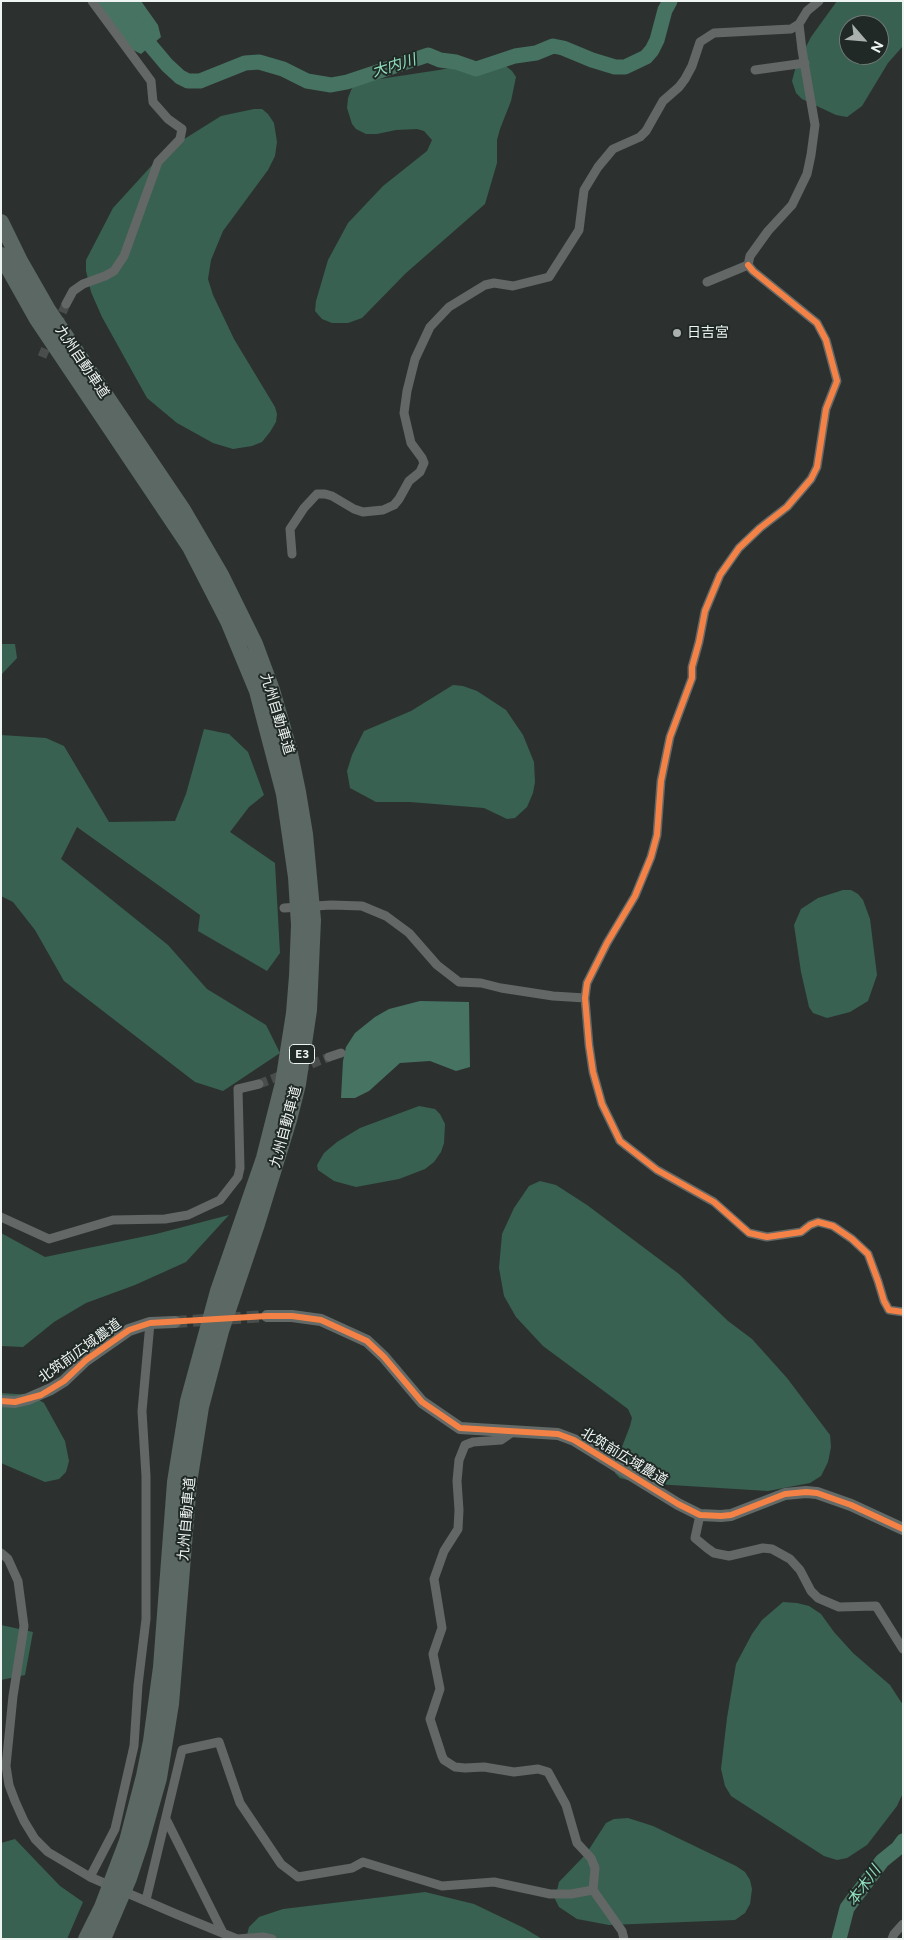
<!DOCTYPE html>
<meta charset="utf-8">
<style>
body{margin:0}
#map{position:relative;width:904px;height:1940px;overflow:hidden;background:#2c312f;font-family:Figtree,sans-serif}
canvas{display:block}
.frame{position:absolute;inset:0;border:2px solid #eef4f1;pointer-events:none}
.north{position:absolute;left:839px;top:15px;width:50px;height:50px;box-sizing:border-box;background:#202925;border:1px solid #727a77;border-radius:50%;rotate:117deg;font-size:14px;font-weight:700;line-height:20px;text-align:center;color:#eef4f1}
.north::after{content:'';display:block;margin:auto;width:18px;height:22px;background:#aab0ad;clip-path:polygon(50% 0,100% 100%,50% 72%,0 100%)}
</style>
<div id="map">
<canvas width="904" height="1940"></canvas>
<div class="frame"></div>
<div class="north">N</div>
</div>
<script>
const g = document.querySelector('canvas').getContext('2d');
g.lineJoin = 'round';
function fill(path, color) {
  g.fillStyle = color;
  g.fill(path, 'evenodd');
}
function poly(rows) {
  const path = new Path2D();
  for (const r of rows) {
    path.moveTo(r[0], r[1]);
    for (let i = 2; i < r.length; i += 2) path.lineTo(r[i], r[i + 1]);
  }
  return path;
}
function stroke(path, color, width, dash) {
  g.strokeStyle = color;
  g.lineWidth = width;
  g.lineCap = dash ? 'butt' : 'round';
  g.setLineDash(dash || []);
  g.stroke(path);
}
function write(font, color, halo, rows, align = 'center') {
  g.font = font + ' Figtree,"Noto Sans JP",sans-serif';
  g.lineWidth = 4;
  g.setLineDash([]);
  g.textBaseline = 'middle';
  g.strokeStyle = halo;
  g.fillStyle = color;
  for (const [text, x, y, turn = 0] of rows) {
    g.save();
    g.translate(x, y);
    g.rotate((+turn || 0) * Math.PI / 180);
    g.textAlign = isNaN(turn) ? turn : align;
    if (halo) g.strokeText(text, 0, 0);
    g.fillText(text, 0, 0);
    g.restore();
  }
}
fill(poly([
 [837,1,903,1,903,46,888,63,862,106,847,117,836,115,802,99,796,93,792,81,796,66,811,37],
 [849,25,879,25,879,55,849,55],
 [491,60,502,63,512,71,516,77,511,101,500,129,497,140,497,163,485,204,406,273,362,318,348,323,332,323,322,319,315,311,316,301,328,260,348,223,383,186,427,151,432,140,424,131,417,129,396,130,377,134,366,134,356,129,352,124,347,108,348,98,352,88,360,82,439,70],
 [254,109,262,109,268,114,274,123,277,142,275,156,268,170,223,231,211,260,208,279,213,295,234,339,275,407,277,414,276,422,270,432,262,442,252,446,233,449,213,443,177,423,147,398,102,317,91,292,86,271,86,260,113,208,165,151,221,116],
 [1,644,15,644,17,658,1,675],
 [453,685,463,686,477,691,506,710,523,735,534,762,535,782,533,793,527,807,515,818,507,819,484,808,410,802,376,802,350,788,347,771,352,755,364,731,411,711],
 [204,729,229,734,248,752,264,795,249,807,230,832,275,863,280,953,267,971,198,931,200,915,77,827,61,859,168,945,207,989,266,1025,280,1053,223,1091,195,1082,64,981,35,930,13,902,1,896,1,735,46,738,64,746,109,822,175,821,186,794],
 [843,890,851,890,858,894,863,900,870,919,877,975,868,1001,850,1012,827,1018,813,1013,809,1007,801,972,794,925,801,909,818,898],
 [419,1106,435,1109,440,1114,445,1124,444,1143,441,1152,434,1162,425,1169,399,1179,356,1187,334,1181,318,1170,317,1165,324,1153,337,1142,360,1128],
 [540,1181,556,1185,587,1205,679,1274,728,1321,752,1339,787,1378,830,1435,831,1447,828,1462,821,1476,810,1483,768,1491,639,1483,620,1478,615,1473,615,1465,630,1426,632,1418,628,1409,543,1346,516,1317,504,1296,499,1268,502,1234,514,1208,529,1186],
 [229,1215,186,1262,135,1285,86,1303,54,1322,23,1347,1,1346,1,1233,45,1257,156,1234],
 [1,1393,31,1395,44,1403,65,1441,69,1461,66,1472,59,1479,45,1482,1,1463],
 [783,1602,797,1603,809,1606,821,1614,834,1632,853,1653,890,1685,903,1705,903,1793,897,1806,867,1845,847,1858,837,1860,824,1856,731,1796,725,1786,721,1769,727,1718,736,1664,752,1634,762,1620],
 [1,1625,33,1632,25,1675,1,1680],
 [628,1818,653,1826,736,1866,745,1872,750,1880,752,1889,750,1904,745,1913,735,1920,609,1925,577,1919,559,1907,555,1899,559,1882,586,1854,606,1823,614,1819],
 [15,1839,60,1886,83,1902,67,1939,1,1939,1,1843],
 [425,1892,474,1904,524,1928,542,1939,246,1939,249,1927,259,1917,283,1909]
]), '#386151');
fill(poly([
 [94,1,141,1,158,25,161,37,141,54,129,48],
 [420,1001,469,1002,470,1067,456,1071,430,1061,400,1063,369,1091,355,1098,341,1098,343,1061,346,1047,355,1033,375,1017,389,1009]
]), '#477362');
stroke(poly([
 [113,1,167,65,180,77,188,81,200,81,245,63,259,62,283,69,307,81,331,85,347,82,428,55,440,60,456,62,476,69,515,56,536,53,553,46,563,48,592,60,615,67,625,67,646,57,652,50,657,40,665,10,670,1],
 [839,1939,847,1908,882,1861,898,1848,903,1841]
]), '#477362', 15);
stroke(poly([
 [57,325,66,304],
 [42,357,51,336],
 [299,1069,329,1057],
 [259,1084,287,1073]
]), '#494e4c', 9, [9, 4.5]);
stroke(poly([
 [175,1322,267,1316]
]), '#494e4c', 12, [12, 6]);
stroke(poly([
 [755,70,805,63],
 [748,265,753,271,817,323,826,340,837,381,826,409,817,467,811,479,787,507,760,528,739,548,720,575,705,611,699,642,692,667,692,678,670,737,661,781,657,835,651,857,635,896,607,943,587,983,585,998,589,1045,593,1072,602,1104,620,1141,657,1170,714,1202,749,1233,767,1237,801,1232,810,1225,818,1222,833,1226,852,1239,868,1254,878,1281,884,1301,889,1310,903,1312],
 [748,265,750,256,768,231,792,205,807,174,811,155,815,125,802,50,799,24],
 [707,282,748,265],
 [66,304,73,291,83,284,105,276,114,271,124,256,158,162,180,139,182,129,168,119,153,102,151,81,92,1],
 [292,554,290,529,304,508,317,494,325,494,332,496,354,509,363,512,383,510,394,505,399,499,409,481,420,472,424,463,422,458,411,443,404,413,407,391,415,359,430,327,449,307,485,285,494,283,513,286,549,277,579,230,584,190,598,167,613,149,640,137,646,131,663,101,679,87,685,79,692,66,700,42,714,33,791,29,799,24,807,11,819,1],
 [284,908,331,905,362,906,386,916,409,933,437,965,459,982,481,983,501,988,553,996,585,998],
 [329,1057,341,1053],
 [1,1217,49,1239,113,1220,165,1219,188,1215,220,1200,238,1177,240,1168,238,1089,259,1084],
 [514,1431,501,1440,473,1442,465,1445,459,1460,457,1481,459,1510,458,1529,444,1551,434,1579,442,1628,433,1654,440,1689,430,1719,442,1756,444,1760,455,1767,465,1768,484,1767,514,1772,538,1769,548,1772,566,1805,577,1843,591,1858,595,1868,593,1890],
 [700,1515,695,1538,707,1548,714,1553,729,1556,763,1548,772,1549,790,1559,800,1570,811,1591,818,1598,839,1607,876,1606,903,1649],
 [1,1553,8,1559,18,1581,24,1626,13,1696,6,1766,9,1785,15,1801,24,1821,35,1839,48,1852,90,1877,176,1914,237,1939,263,1937,272,1939],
 [167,1821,223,1933],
 [90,1877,115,1829,134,1746,138,1685,146,1619,146,1476,142,1411,150,1323],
 [146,1900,182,1750,219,1742,240,1803,281,1864,298,1877,352,1868,363,1862,442,1886,494,1882,550,1894,571,1894,593,1890,622,1931,624,1939],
 [892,1939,894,1934,903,1924]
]), '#636765', 9);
stroke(poly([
 [267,1316,292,1316,321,1320,367,1341,384,1357,422,1402,460,1428,558,1434,574,1440,678,1504,700,1515,721,1516,731,1515,785,1494,806,1492,817,1493,851,1505,903,1529],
 [1,1401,15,1402,28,1399,51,1389,64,1381,86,1360,129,1330,150,1323,175,1322]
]), '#636a67', 12);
stroke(poly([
 [1,222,20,261,48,310,183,510,221,575,255,644,272,690,289,749,298,792,305,834,313,920,309,1010,298,1084,289,1120,257,1224,221,1331,201,1407,189,1483,171,1704,159,1778,140,1845,129,1878,103,1939],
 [1,255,37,319,190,547,228,621,257,691,284,794,296,877,299,925,297,976,294,1013,283,1083,264,1158,218,1291,188,1401,175,1482,161,1667,151,1741,144,1776,127,1841,102,1907,86,1939]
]), '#5b6863', 16);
stroke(poly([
 [748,265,753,271,817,323,826,340,837,381,826,409,817,467,811,479,787,507,760,528,739,548,720,575,705,611,699,642,692,667,692,678,670,737,661,781,657,835,651,857,635,896,607,943,587,983,585,998,589,1045,593,1072,602,1104,620,1141,657,1170,714,1202,749,1233,767,1237,801,1232,810,1225,818,1222,833,1226,852,1239,868,1254,878,1281,884,1301,889,1310,903,1312],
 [1,1401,15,1402,41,1395,64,1381,86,1360,129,1330,150,1323,267,1316,292,1316,321,1320,367,1341,384,1357,422,1402,460,1428,558,1434,574,1440,678,1504,700,1515,721,1516,731,1515,785,1494,806,1492,817,1493,851,1505,903,1529]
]), '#f48246', 6);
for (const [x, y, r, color] of [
 [677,333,5,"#aab0ad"]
]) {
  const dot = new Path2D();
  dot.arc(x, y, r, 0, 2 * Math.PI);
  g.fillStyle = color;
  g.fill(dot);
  stroke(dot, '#202925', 2);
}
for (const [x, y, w] of [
 [302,1054,25]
]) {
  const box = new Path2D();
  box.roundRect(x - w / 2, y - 9.5, w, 19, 4);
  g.fillStyle = '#202925';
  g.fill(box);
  stroke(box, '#eef4f1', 1);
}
write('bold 12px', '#eef4f1', null, [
 ["E3",302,1054]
]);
write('14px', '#eef4f1', '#202925', [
 ["日吉宮",687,333]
], 'left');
write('14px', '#eef4f1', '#202925', [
 ["九州自動車道",82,362,56],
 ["九州自動車道",277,714,73],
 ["九州自動車道",286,1127,-75],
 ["北筑前広域農道",80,1351,-36],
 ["北筑前広域農道",624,1457,31],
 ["九州自動車道",187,1519,-85]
]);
write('italic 15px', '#91e0c0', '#202925', [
 ["大内川",394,66,-17],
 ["本木川",864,1886,-54]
]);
</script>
